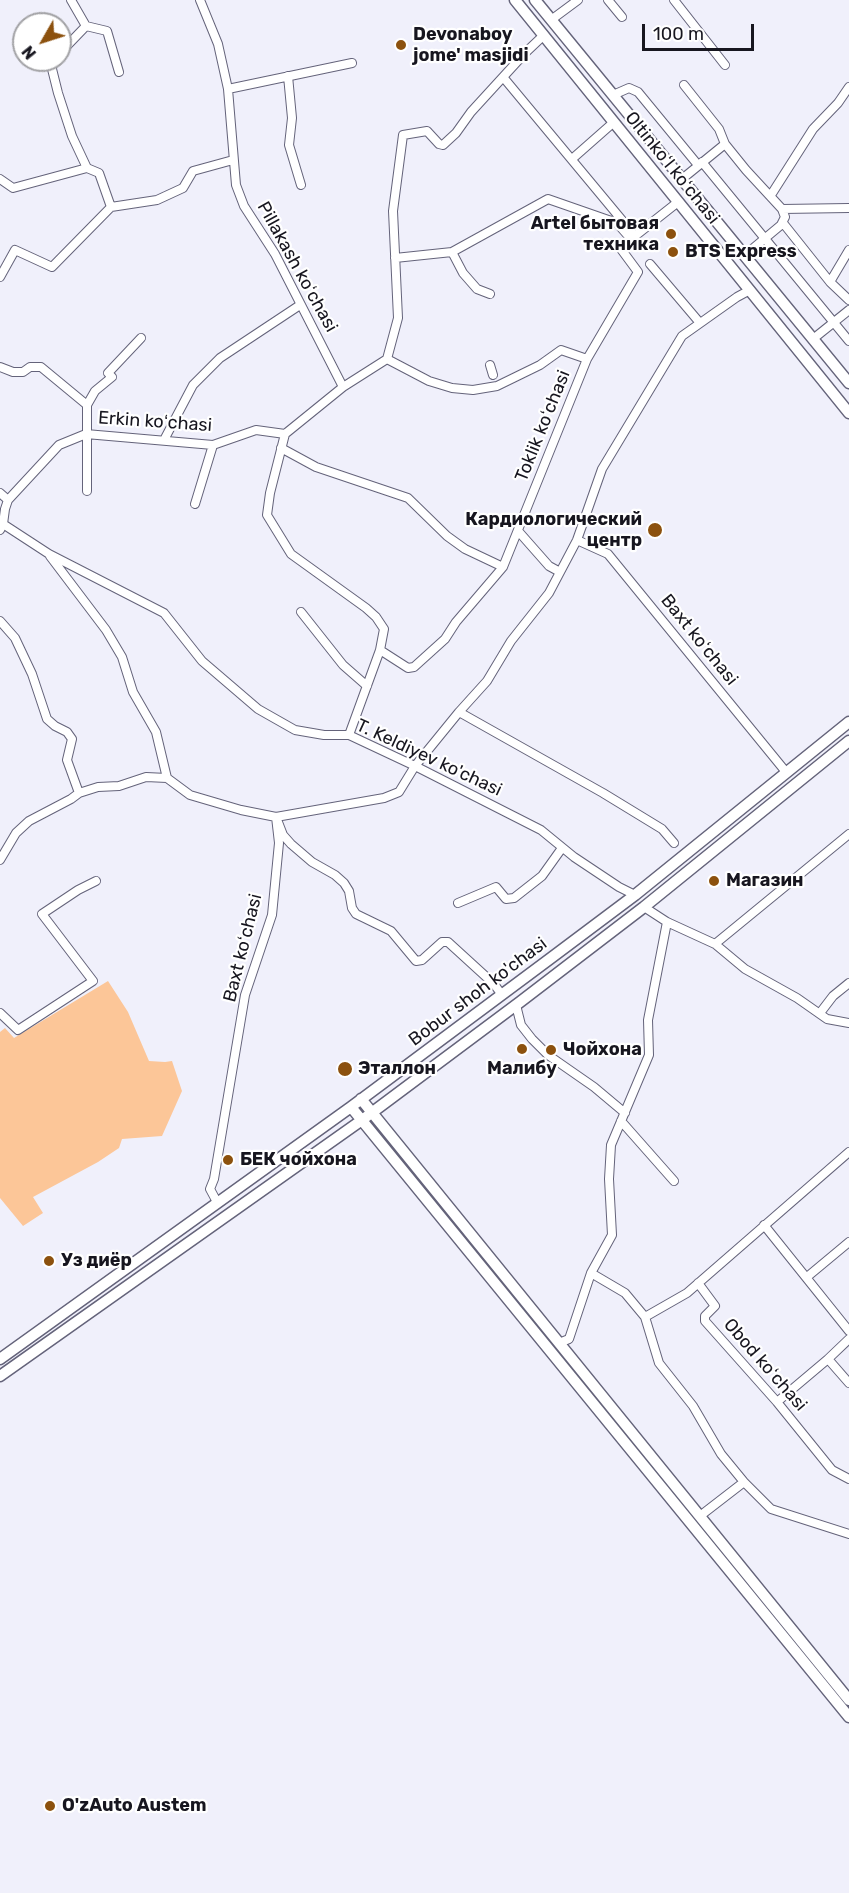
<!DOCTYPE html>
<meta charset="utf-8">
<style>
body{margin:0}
#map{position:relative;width:849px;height:1893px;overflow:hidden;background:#f0f0fb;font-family:Rubik,sans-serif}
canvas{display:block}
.north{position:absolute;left:12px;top:12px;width:60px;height:60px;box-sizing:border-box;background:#fff;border:2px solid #a2a2a5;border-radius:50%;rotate:231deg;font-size:16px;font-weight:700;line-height:24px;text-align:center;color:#17161f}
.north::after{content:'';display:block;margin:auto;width:21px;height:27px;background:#8c510e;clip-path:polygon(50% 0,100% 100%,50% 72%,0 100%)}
.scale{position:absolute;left:642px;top:24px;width:112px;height:27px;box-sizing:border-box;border:3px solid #17161f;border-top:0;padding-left:8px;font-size:18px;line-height:21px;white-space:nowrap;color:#17161f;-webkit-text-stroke:4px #fff;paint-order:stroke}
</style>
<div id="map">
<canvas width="849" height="1893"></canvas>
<div class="north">N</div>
<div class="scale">100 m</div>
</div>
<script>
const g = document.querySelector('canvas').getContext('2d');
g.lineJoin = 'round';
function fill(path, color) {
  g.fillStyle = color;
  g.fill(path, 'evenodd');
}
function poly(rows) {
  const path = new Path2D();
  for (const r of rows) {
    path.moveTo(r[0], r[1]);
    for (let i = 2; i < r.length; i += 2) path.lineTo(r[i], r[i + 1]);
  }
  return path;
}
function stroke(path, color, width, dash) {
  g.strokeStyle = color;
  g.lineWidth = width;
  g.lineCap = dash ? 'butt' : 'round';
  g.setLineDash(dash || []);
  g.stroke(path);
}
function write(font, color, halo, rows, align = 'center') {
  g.font = font + ' Rubik,sans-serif';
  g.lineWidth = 4.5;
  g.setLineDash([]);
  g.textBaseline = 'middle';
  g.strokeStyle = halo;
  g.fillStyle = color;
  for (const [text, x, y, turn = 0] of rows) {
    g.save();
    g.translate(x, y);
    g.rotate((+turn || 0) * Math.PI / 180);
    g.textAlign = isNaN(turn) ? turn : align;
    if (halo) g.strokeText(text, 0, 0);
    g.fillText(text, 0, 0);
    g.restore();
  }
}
fill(poly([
 [108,981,128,1012,149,1061,165,1062,172,1061,182,1091,162,1136,122,1139,119,1148,98,1162,33,1197,43,1213,23,1226,0,1198,0,1032,5,1028,14,1038]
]), '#fcc698');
const minor = poly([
 [200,0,218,44,228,89,236,185,244,206,275,254,343,387],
 [608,0,622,17],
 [674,0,725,65],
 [551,20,578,0],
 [86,26,107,31,119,72],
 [60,53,86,26,71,0],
 [53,60,52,69,58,93,72,136,87,168],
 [288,76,292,118,289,145,301,185],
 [503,77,631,231],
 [684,85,719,129,725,144],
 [228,89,352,63],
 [613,95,629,88,638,92,698,165],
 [572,159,614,122],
 [702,162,849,341],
 [0,179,13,188,87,168,99,173,111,207],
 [682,179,725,144,746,170,782,209,785,217,781,225,745,255],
 [771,195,813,129,838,103,849,87],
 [782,209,849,208],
 [783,223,830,282,849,300],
 [452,252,463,273,477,289,490,294],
 [395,258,452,252,548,199,617,223,631,239],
 [650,264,700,323],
 [0,277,15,250,52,267,111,207,157,200,183,188,193,171,233,160],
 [830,282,849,250],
 [813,339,849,310],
 [387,359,429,381,452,388,473,390,497,386,540,365,561,350,587,359],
 [490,365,493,375],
 [0,367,13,372,23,372,30,367,41,367,87,405,87,491],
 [87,405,95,391,112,377,108,373,141,338],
 [285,434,270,493,267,515,291,554,366,608,376,617,384,629,380,650,349,735],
 [164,440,193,385,220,358,300,305],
 [281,448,316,467,408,498,447,536,465,549,503,567],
 [0,493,8,500],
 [195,504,213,445],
 [3,524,49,554,164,613,202,661,258,709,295,730,324,735,349,735,415,766,541,830,574,857,619,887,635,895],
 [0,530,3,524,5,509,8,500,59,445,86,434,213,445,256,430,285,434,343,387,387,359,398,318,393,211,403,135,427,131,439,144,443,145,456,133,471,112,525,53,544,35],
 [519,532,549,566,560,572],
 [577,540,608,554,786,772],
 [50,556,106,630,122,657,133,692,156,732,167,778],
 [301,612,343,665,367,686],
 [0,621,15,638,32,674,47,719,55,726,67,732,72,739,67,760,79,793],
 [380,650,408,668,414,667,445,639,456,622,503,567,587,359,638,272,621,249,621,247,678,202],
 [674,843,662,829,603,793,459,712,487,681,511,641,549,593,577,540,602,469,682,336,737,297,750,290],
 [0,860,16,833,29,821,71,799,79,793,98,787,119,786,146,777,167,778,190,795,241,810,276,817,283,835,291,844,312,862,335,875,344,883,349,891,352,908,356,914,391,931,416,961,422,960,442,942,448,942,494,984,502,995],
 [458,903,496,887,506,899,514,898,542,876,562,848],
 [644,907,667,922,715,944,745,969,797,998,827,1019,849,1023],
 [715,944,849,834],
 [516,1005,521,1025,532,1039,548,1055,594,1087,625,1113],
 [0,1013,18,1030,93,981,42,914,78,890,96,881],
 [820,1013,833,996,849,983],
 [621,1121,674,1181],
 [217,1202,210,1189,214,1179,245,995,272,915,279,843,276,817,384,798,399,792,415,766,459,712],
 [764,1225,849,1331],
 [591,1273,625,1293,645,1317,659,1363,693,1406,721,1454,744,1482,771,1509,849,1534],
 [807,1277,849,1242],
 [698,1283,715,1306,705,1316,705,1321,777,1402,832,1470,849,1479],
 [645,1317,687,1293,849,1152],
 [559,1343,569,1339,591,1273,612,1235,609,1179,611,1145,649,1055,648,1020,667,922],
 [828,1359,849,1339],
 [777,1402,828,1359,849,1383],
 [700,1516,744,1482]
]);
const major = poly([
 [515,0,849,413],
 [535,0,849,383],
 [361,1099,849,1700],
 [351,1107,849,1717],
 [0,1359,351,1107,551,958,635,895,849,722],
 [0,1376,362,1120,520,1002,644,907,849,741]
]);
stroke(minor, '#64637a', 10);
stroke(major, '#64637a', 13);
stroke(minor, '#fff', 8);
stroke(major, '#fff', 10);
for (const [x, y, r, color] of [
 [401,45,6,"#8c510e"],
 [671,234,6,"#8c510e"],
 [673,252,6,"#8c510e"],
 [655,530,8,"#8c510e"],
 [714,881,6,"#8c510e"],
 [522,1049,6,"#8c510e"],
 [551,1050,6,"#8c510e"],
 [345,1069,8,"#8c510e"],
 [228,1160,6,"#8c510e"],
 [49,1261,6,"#8c510e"],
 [50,1806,6,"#8c510e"]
]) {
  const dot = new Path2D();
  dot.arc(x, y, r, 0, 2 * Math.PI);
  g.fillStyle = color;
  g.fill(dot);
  stroke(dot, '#fff', 2);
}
write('bold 18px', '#17161f', '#fff', [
 ["Devonaboy",413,35],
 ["jome' masjidi",413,56],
 ["Artel бытовая",659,224,"right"],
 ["техника",659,245,"right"],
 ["BTS Express",685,252],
 ["Кардиологический",642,520,"right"],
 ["центр",642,541,"right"],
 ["Магазин",726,881],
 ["Чойхона",563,1050],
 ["Эталлон",358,1069],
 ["Малибу",522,1069,"center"],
 ["БЕК чойхона",240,1160],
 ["Уз диёр",61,1261],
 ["O'zAuto Austem",62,1806]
], 'left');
write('18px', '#17161f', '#fff', [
 ["Oltinkoʻl koʻchasi",672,168,51],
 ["Pillakash koʻchasi",297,267,61],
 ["Erkin koʻchasi",155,422,4],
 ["Toklik koʻchasi",543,426,-68],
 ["Baxt koʻchasi",699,640,51],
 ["T. Keldiyev ko'chasi",429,758,25],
 ["Baxt koʻchasi",243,948,-76],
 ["Bobur shoh ko'chasi",478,992,-37],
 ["Obod koʻchasi",765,1365,49]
]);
</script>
